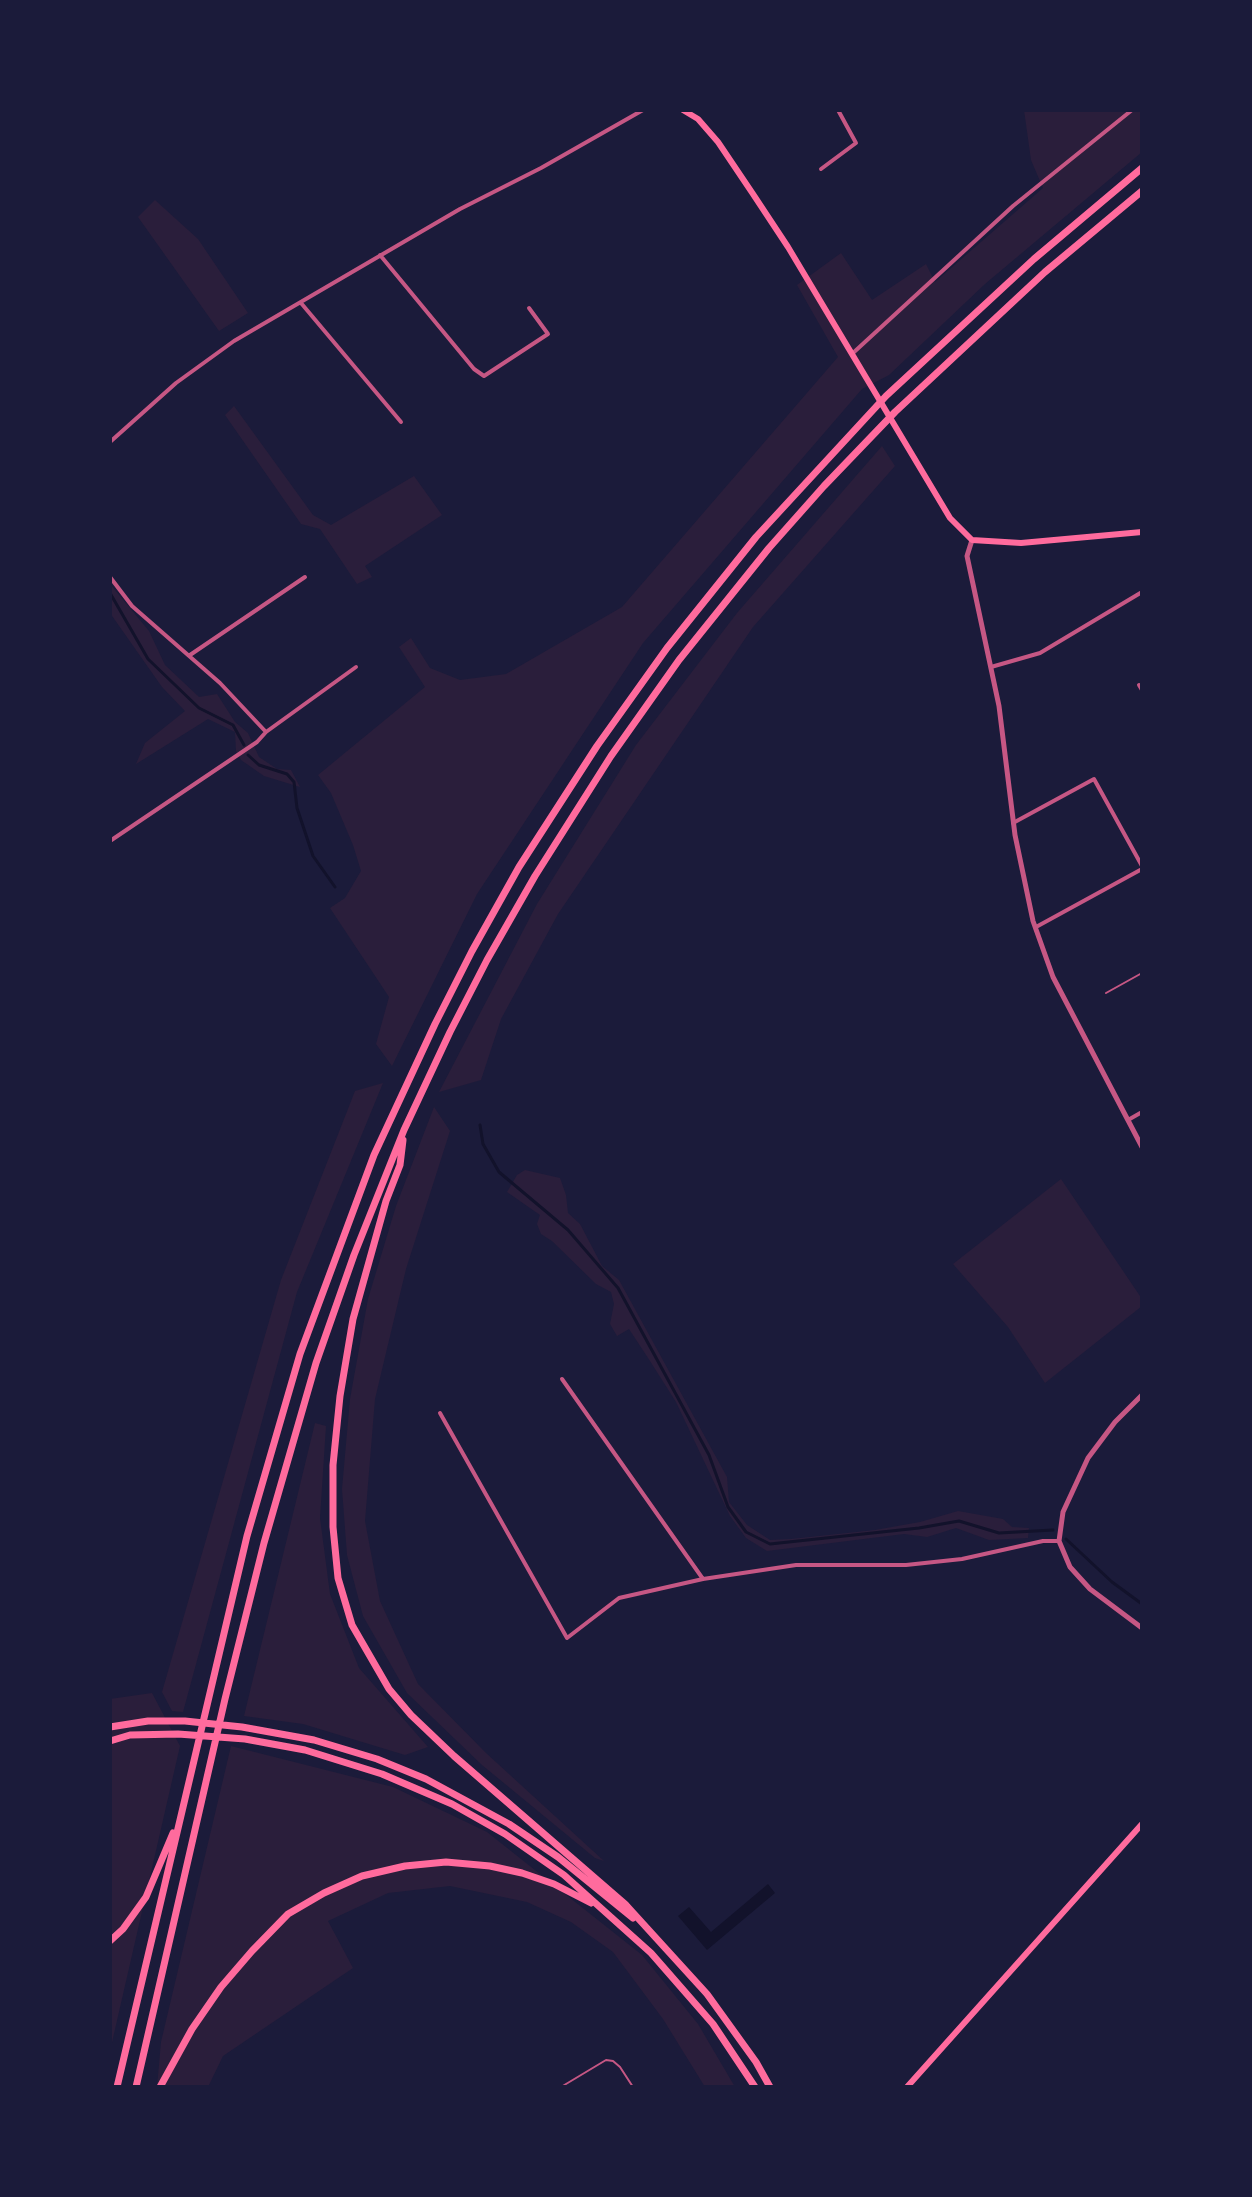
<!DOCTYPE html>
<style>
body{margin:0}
#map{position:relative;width:1252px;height:2197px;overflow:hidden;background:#1b1b3a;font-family:"Nunito Sans",sans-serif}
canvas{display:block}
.frame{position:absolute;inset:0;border:112px solid #1b1b3a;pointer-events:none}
</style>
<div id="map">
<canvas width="1252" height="2197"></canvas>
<div class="frame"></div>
</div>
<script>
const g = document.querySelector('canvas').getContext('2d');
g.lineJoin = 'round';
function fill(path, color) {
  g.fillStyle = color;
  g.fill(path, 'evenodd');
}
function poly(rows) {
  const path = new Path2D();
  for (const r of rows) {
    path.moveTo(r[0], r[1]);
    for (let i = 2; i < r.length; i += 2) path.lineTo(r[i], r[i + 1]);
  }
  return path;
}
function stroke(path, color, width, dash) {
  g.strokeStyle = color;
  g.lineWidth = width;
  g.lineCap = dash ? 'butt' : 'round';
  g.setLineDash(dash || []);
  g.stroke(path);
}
fill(poly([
 [1024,110,1142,110,1142,152,985,284,889,375,862,389,643,643,477,894,392,1066,376,1044,389,997,330,908,345,898,361,871,353,845,331,793,318,775,425,687,399,647,411,638,430,668,460,680,506,674,622,607,838,357,797,285,841,253,872,300,926,264,935,282,1043,188,1031,160],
 [155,200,198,239,248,313,219,331,138,217],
 [234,406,313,515,331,525,414,476,442,515,365,566,372,577,357,584,320,529,301,524,225,415],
 [882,446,895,466,753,627,558,914,501,1019,481,1080,439,1092,537,904,636,745,737,613],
 [110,584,149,631,165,665,199,697,217,694,235,722,248,733,259,757,277,769,291,770,300,787,264,776,241,760,236,751,235,732,208,719,136,764,145,743,185,711,162,687,110,613],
 [383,1083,297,1292,183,1712,172,1711,162,1692,281,1280,355,1091],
 [434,1107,450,1131,406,1269,375,1399,365,1521,380,1601,418,1684,486,1753,604,1861,595,1858,482,1765,407,1693,363,1616,347,1555,342,1489,350,1399,368,1299,396,1206],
 [525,1170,560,1178,566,1195,568,1213,580,1224,602,1266,619,1280,727,1477,729,1502,747,1525,770,1540,791,1539,875,1530,920,1522,958,1511,1003,1519,1012,1527,1029,1528,1028,1538,989,1540,956,1528,927,1537,904,1534,767,1551,746,1538,730,1516,676,1402,650,1361,629,1329,617,1336,610,1324,614,1304,611,1292,596,1284,552,1241,541,1234,537,1224,540,1215,507,1192,517,1175],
 [1061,1179,1142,1299,1142,1306,1045,1383,1008,1327,953,1264],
 [315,1423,326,1426,320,1518,330,1594,359,1668,428,1747,405,1755,303,1724,244,1716],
 [152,1693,180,1746,110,2051,110,1699],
 [231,1746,393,1787,487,1832,642,1955,698,2024,735,2087,705,2087,663,2019,613,1952,571,1922,527,1902,450,1886,388,1893,328,1921,353,1968,223,2056,208,2087,157,2087,161,2042]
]), '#2a1e3b');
fill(poly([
 [768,1884,775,1893,707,1950,678,1916,689,1907,711,1932]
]), '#12122b');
stroke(poly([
 [110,593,148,659,199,708,233,725,244,745],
 [248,755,259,765,287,774,294,782,297,808,313,856,335,887],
 [480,1125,483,1144,499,1172,568,1230,618,1288,709,1455,728,1507,746,1532,770,1544,919,1528,959,1521,999,1533,1053,1530],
 [1066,1539,1112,1582,1142,1604]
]), '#12122b', 3);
stroke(poly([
 [1106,993,1142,973],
 [561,2087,606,2060,613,2061,620,2067,633,2087]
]), '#c65784', 2);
stroke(poly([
 [821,169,856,143,838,110],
 [380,255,474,369,484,376,548,334,529,308],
 [301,303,401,422],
 [853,353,1013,206,1132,110],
 [110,442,176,383,234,341,460,209,541,168,643,110],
 [1142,442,1142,444],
 [110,577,132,606,220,683,266,732],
 [190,655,305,577],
 [991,667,1040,653,1142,592],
 [1139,685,1142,690],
 [1013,823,1094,779,1142,866],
 [110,841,257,742,266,732,356,667],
 [1036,927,1142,869],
 [1128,1120,1142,1112],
 [562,1379,703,1579],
 [440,1413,567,1638,619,1598,703,1579,796,1565,906,1565,962,1559,1043,1541,1059,1541]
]), '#c65784', 4);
stroke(poly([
 [972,540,967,556,999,706,1015,835,1033,921,1053,977,1142,1147],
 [1142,1395,1115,1422,1088,1458,1063,1512,1059,1541,1070,1567,1090,1589,1142,1628]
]), '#c65784', 5);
stroke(poly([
 [683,110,698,119,718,142,753,194,788,247,950,518,972,540,1021,543,1142,532],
 [907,2087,1142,1824]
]), '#ff6b9d', 6);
stroke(poly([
 [403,1140,400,1165,386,1201,353,1319,340,1396,333,1465,333,1527,338,1578,352,1625,389,1689,411,1715,454,1756,626,1905,707,1994,756,2062,770,2087],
 [110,1727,148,1721,185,1721,242,1727,314,1740,377,1759,426,1779,509,1824,558,1857,633,1918],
 [110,1741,130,1735,178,1734,245,1739,305,1750,382,1774,452,1804,505,1834,564,1875,651,1953,713,2024,755,2087],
 [110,1941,123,1929,146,1897,173,1833],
 [117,2087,247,1536,300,1354,374,1155,435,1024,472,951,519,867,597,746,667,648,756,537,886,396,1034,259,1142,168],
 [136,2087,225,1699,264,1543,316,1363,354,1255,404,1130,450,1032,487,960,535,876,611,756,679,660,769,548,824,486,895,412,1045,272,1142,191],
 [160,2087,192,2029,221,1987,252,1951,288,1914,324,1893,362,1876,405,1866,446,1862,490,1866,522,1873,554,1884,591,1903]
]), '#ff6b9d', 7);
</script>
